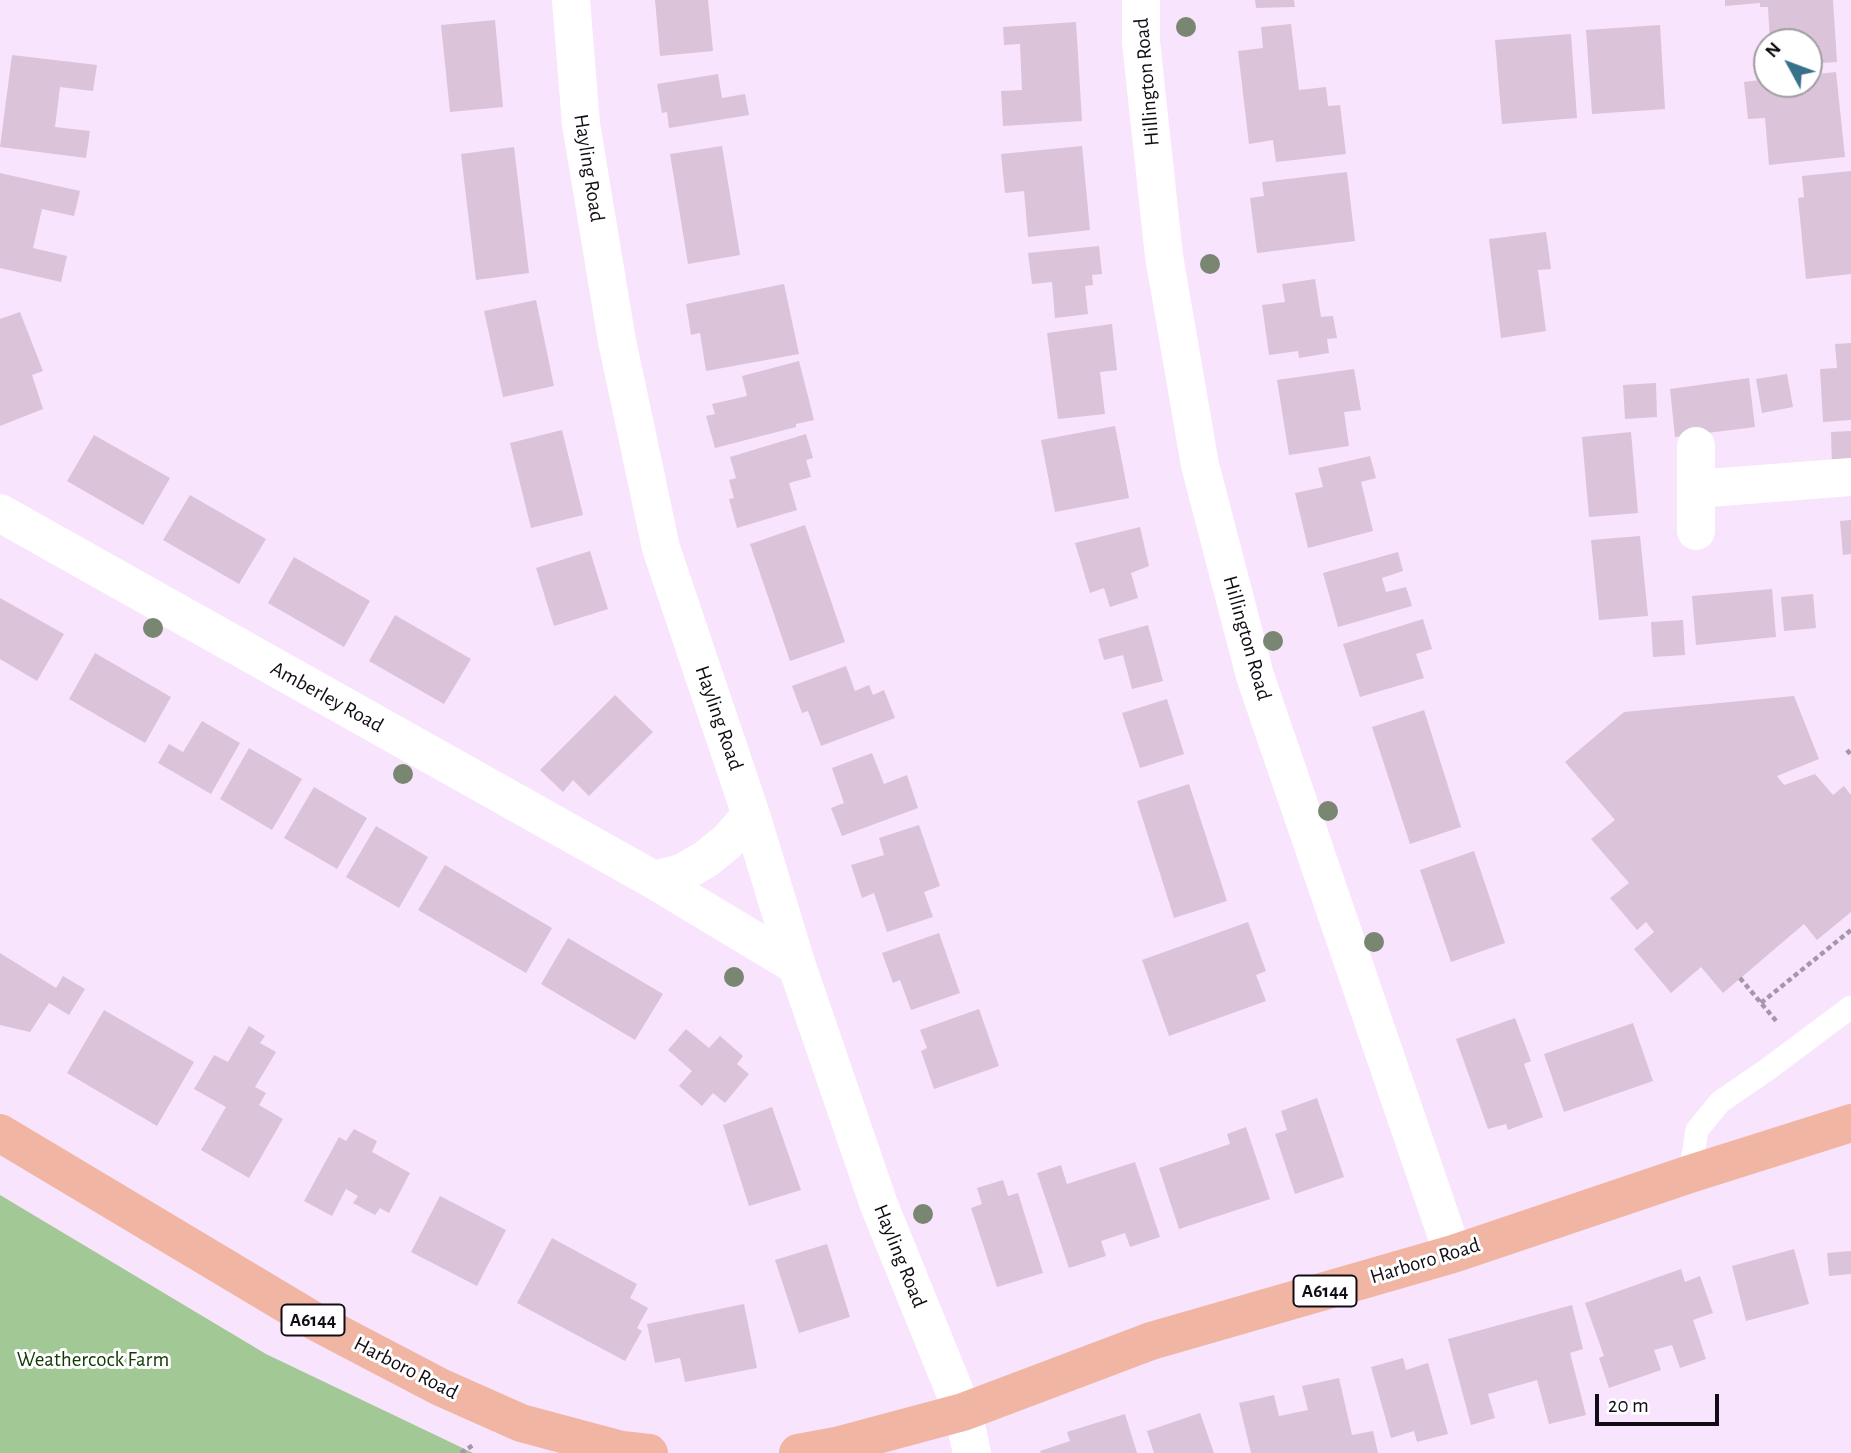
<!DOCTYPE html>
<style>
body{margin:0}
#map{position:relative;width:1851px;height:1453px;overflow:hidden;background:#f9e4fd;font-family:"Alegreya Sans",sans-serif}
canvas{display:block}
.north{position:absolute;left:1753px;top:28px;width:70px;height:70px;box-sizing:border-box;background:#fff;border:2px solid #a09ea1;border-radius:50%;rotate:311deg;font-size:19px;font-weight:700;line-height:28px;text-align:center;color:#120c14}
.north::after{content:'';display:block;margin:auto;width:24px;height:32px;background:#38718b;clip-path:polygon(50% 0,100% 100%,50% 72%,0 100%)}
.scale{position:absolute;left:1595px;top:1394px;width:124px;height:32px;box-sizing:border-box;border:4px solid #120c14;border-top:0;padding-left:9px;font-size:21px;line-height:24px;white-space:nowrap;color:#120c14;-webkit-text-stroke:5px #fff;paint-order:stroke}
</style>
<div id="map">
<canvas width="1851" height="1453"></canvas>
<div class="north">N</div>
<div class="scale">20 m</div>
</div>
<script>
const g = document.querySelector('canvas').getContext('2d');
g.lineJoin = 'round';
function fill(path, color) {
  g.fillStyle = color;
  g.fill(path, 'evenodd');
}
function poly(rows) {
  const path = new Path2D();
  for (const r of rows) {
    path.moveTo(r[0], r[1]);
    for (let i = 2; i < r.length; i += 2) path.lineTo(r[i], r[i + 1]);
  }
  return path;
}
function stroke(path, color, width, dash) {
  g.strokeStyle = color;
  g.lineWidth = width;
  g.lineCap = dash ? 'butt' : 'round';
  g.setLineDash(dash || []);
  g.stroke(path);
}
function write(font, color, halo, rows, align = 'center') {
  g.font = font + ' "Alegreya Sans",sans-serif';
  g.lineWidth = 6;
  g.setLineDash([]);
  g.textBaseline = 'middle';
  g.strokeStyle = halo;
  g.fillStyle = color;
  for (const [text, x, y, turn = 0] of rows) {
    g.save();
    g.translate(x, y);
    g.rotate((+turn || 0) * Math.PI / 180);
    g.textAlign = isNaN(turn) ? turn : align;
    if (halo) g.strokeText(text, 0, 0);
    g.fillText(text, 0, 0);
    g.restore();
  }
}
fill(poly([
 [0,1195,266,1354,473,1453,0,1453]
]), '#a2c895');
fill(poly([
 [655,0,708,0,713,51,660,56],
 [1255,0,1294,0,1295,7,1256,8],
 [1725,0,1833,0,1837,62,1809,64,1809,42,1770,42,1768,7,1760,7,1760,3,1725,6],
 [495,20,503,107,450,112,441,25],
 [1076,22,1082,121,1003,126,1001,91,1022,90,1020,44,1004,45,1003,27],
 [1291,24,1299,90,1326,87,1328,106,1340,105,1346,154,1276,162,1273,140,1249,144,1238,51,1263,48,1261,27],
 [1660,25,1665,109,1592,114,1586,30],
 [1571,34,1577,118,1502,124,1495,40],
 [12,55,97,65,93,91,60,87,55,127,90,131,86,158,0,147],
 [1836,72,1845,157,1769,165,1765,118,1748,119,1744,82,1767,79,1767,84,1809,84,1809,75],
 [718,74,722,98,745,94,749,115,669,128,667,112,662,113,657,84],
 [722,146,740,255,688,264,670,154],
 [1082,146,1090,230,1028,237,1024,191,1005,193,1001,154],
 [514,147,529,273,476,280,461,154],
 [1851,171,1851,274,1806,279,1798,198,1804,197,1802,176],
 [1347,172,1355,241,1257,253,1250,198,1264,196,1262,182],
 [0,173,80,191,74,216,42,209,33,248,67,256,61,282,0,268],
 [1546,232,1551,269,1538,270,1546,331,1501,338,1489,239],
 [1099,246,1102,274,1092,275,1093,285,1085,286,1088,314,1055,318,1052,282,1032,284,1028,253],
 [1315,279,1321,317,1333,316,1337,338,1327,339,1329,353,1299,358,1298,351,1269,355,1262,305,1285,302,1282,284],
 [784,284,799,354,706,371,700,333,691,335,686,304],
 [536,300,554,386,503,397,484,311],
 [20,312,43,371,32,375,43,409,0,426,0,319],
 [1112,324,1117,370,1100,372,1105,414,1058,419,1047,333],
 [1851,343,1851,420,1823,422,1820,369,1837,368,1835,344],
 [799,361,814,420,796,424,796,427,715,448,706,416,715,414,712,404,747,396,742,376],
 [1354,369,1361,410,1344,412,1349,446,1289,455,1277,380],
 [1787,374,1793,407,1762,413,1756,379],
 [1749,378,1755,427,1675,437,1670,389],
 [1656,383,1657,417,1625,419,1623,385],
 [1115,426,1129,498,1055,512,1041,440],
 [562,430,583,515,531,528,510,443],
 [1851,431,1851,465,1832,466,1831,432],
 [1631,432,1638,513,1589,517,1582,437],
 [806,434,813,458,806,460,811,477,789,483,797,510,737,528,729,499,734,498,729,480,736,478,730,457],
 [94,435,170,478,143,525,67,481],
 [1370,456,1376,478,1361,482,1373,531,1308,548,1295,493,1323,487,1318,468],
 [190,495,266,539,239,584,163,540],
 [1851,520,1851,554,1843,555,1840,521],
 [805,525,845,642,790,661,750,544],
 [1140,527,1149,566,1131,573,1138,598,1110,607,1104,588,1090,593,1075,543],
 [1640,536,1648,616,1599,620,1591,540],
 [590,551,608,609,554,626,536,568],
 [1398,552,1403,571,1382,578,1386,592,1406,587,1412,606,1338,627,1323,573],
 [294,557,370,601,344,647,268,603],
 [1772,589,1776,637,1696,645,1692,596],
 [1813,594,1816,628,1784,631,1781,597],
 [0,598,64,634,37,681,0,659],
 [395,615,471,659,444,704,369,661],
 [1423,619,1432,649,1416,654,1424,678,1360,697,1343,644],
 [1683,620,1685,655,1653,657,1651,622],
 [1148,625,1163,681,1132,689,1123,655,1104,660,1098,639],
 [95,653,171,697,145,743,69,699],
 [846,666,855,691,869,685,873,695,884,690,895,718,821,746,808,711,802,713,792,686],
 [615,695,653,732,589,796,573,780,563,792,540,770],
 [1794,696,1819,759,1777,776,1784,785,1815,774,1833,795,1844,786,1851,795,1851,912,1817,940,1804,924,1723,993,1701,967,1671,993,1634,949,1654,932,1646,922,1637,930,1610,898,1629,883,1591,839,1615,820,1565,762,1624,712],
 [1167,699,1184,754,1140,768,1122,713],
 [1424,710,1461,827,1410,844,1372,727],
 [202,721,240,743,211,794,158,763,169,744,183,752],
 [249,748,302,779,272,830,220,799],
 [872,753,884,784,907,775,918,808,842,836,831,808,844,803,832,768],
 [1189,784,1227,901,1174,918,1137,801],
 [314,787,367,818,337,869,284,838],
 [919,825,940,886,924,892,933,917,887,932,874,893,862,898,851,865,884,855,879,838],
 [376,826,428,857,399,908,346,877],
 [1474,851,1505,943,1451,962,1420,870],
 [445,865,552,928,526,973,418,910],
 [1248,922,1266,971,1256,975,1266,1001,1169,1036,1142,960],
 [939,933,960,993,911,1010,900,980,893,983,882,953],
 [568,938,663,994,635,1040,541,984],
 [0,953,56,988,63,976,85,989,69,1015,49,1003,30,1032,0,1025],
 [979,1009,999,1066,934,1089,921,1051,927,1048,920,1030],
 [104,1010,194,1062,157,1126,67,1073],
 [1515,1018,1531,1061,1524,1064,1543,1117,1508,1130,1506,1124,1488,1129,1456,1039],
 [1633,1023,1653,1081,1564,1112,1544,1054],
 [249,1026,265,1036,260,1043,276,1052,255,1087,266,1093,259,1105,283,1119,249,1178,201,1150,226,1107,194,1089,214,1055,228,1062],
 [686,1029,709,1048,720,1036,743,1056,737,1064,749,1074,725,1103,713,1093,702,1106,679,1086,692,1071,668,1050],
 [1317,1098,1344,1177,1295,1194,1275,1134,1287,1130,1281,1111],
 [772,1107,801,1190,749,1206,723,1125],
 [1246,1127,1270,1199,1179,1229,1159,1168,1230,1144,1227,1134],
 [354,1129,377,1141,372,1152,410,1173,389,1213,380,1208,375,1215,353,1203,358,1196,346,1189,332,1216,304,1201,339,1137,346,1141],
 [1135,1162,1160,1237,1130,1247,1125,1233,1101,1241,1106,1256,1069,1268,1037,1173,1061,1165,1067,1184],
 [1003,1180,1008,1196,1018,1193,1043,1273,997,1287,971,1208,982,1204,977,1188],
 [440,1196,506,1230,477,1286,411,1252],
 [552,1238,637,1284,630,1298,648,1308,637,1328,642,1331,625,1361,517,1303],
 [827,1244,850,1317,799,1333,775,1260],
 [1794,1249,1809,1304,1746,1321,1732,1266],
 [1851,1251,1851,1274,1829,1276,1827,1253],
 [1681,1269,1685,1282,1700,1276,1713,1313,1693,1320,1706,1359,1680,1368,1672,1345,1654,1350,1661,1370,1609,1388,1599,1358,1604,1356,1585,1303],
 [744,1304,757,1368,685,1382,680,1358,655,1363,647,1324],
 [1572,1305,1583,1349,1570,1353,1586,1415,1549,1424,1537,1380,1488,1394,1495,1418,1471,1425,1448,1339],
 [1403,1358,1406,1370,1428,1363,1448,1434,1417,1442,1414,1431,1391,1438,1371,1367],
 [1339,1378,1352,1435,1373,1431,1378,1453,1251,1453,1239,1403,1274,1395,1279,1416,1308,1410,1302,1386],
 [1200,1413,1214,1453,1154,1453,1147,1431],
 [1125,1414,1137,1453,1041,1453,1040,1451,1070,1441,1067,1432]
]), '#dbc3da');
stroke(poly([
 [1847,750,1851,755],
 [1740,978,1777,1022],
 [1761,1003,1851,930],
 [461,1453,473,1445]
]), '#a696a9', 4.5, [5, 3.5]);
stroke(poly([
 [1690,1174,1697,1130,1720,1102,1768,1069,1851,1007]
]), '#fff', 23);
stroke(poly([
 [571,0,581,124,617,341,661,548,751,815,797,966,879,1205,963,1412,972,1453],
 [1141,0,1141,42,1164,256,1200,465,1255,676,1453,1254],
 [1696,446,1696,531],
 [1696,489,1851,477],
 [0,513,654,880,797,966],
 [654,880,682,873,706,859,728,841,751,815]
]), '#fff', 38);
stroke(poly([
 [0,1133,316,1322,440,1387,521,1423,622,1450,649,1453],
 [798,1453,836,1446,963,1412,1151,1341,1453,1254,1690,1174,1851,1123]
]), '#f1b5a3', 38);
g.fillStyle = '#798672';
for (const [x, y] of [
 [1186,27],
 [1210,264],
 [153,628],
 [1273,641],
 [403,774],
 [1328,811],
 [1374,942],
 [734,977],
 [923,1214]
]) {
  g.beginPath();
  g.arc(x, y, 10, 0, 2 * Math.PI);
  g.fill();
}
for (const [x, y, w] of [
 [1325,1291,63],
 [313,1320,63]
]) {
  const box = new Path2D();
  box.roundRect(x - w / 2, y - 15.5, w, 31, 5);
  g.fillStyle = '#fff';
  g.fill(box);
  stroke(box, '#120c14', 2);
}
write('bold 19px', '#120c14', null, [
 ["A6144",1325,1291],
 ["A6144",313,1320]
]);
write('21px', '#120c14', '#fff', [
 ["Hillington Road",1147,82,-95],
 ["Hayling Road",589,168,81],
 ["Hillington Road",1247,638,74],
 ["Amberley Road",327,697,29],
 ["Hayling Road",719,718,71],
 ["Hayling Road",900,1256,68],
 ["Harboro Road",1425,1261,-17],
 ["Harboro Road",406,1368,27]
]);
write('21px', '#113900', '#fff', [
 ["Weathercock Farm",93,1360]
]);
</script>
